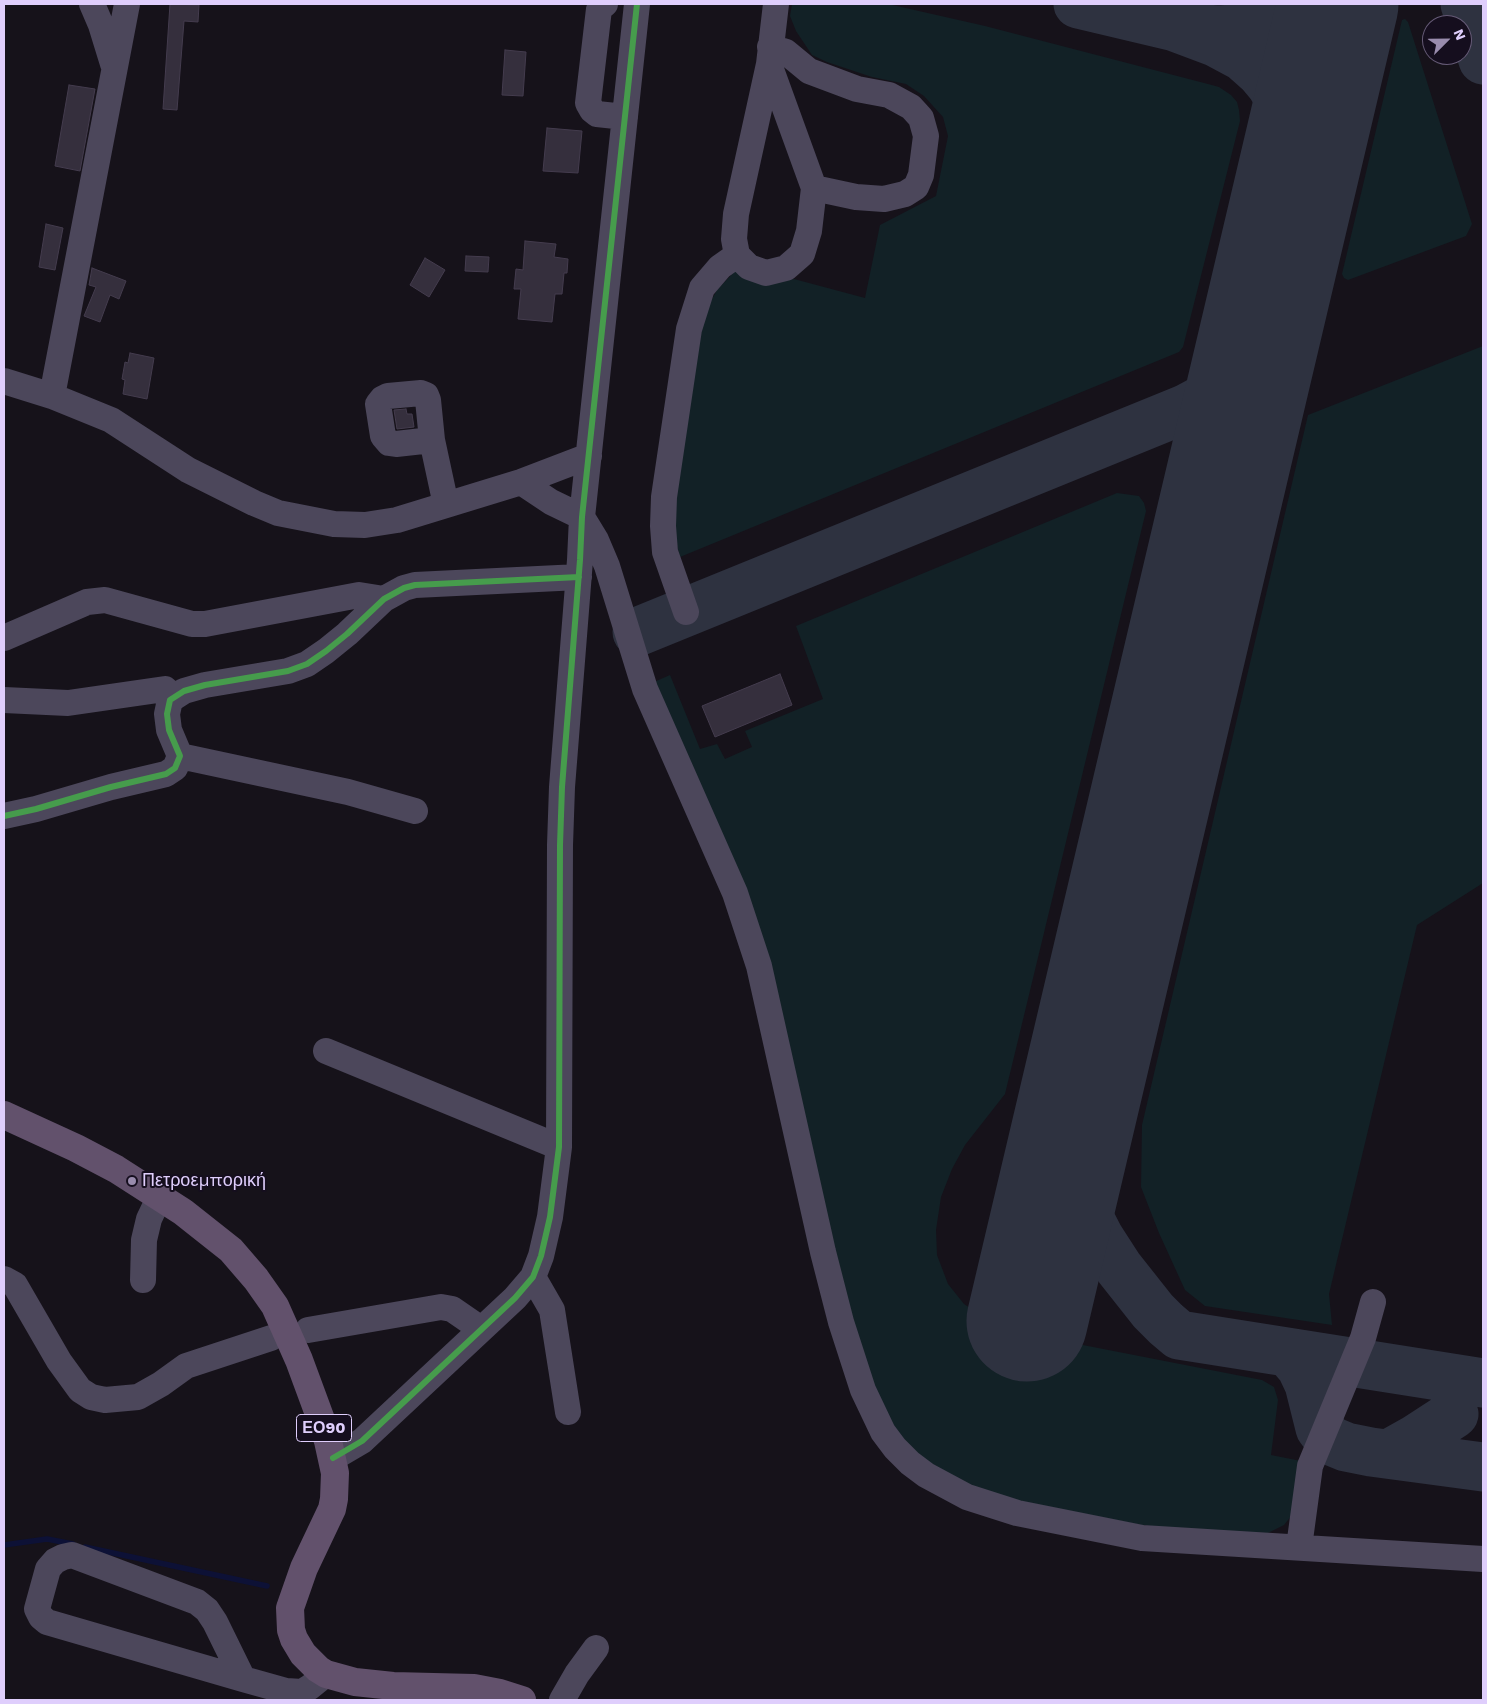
<!DOCTYPE html>
<meta charset="utf-8">
<style>
body{margin:0}
#map{position:relative;width:1487px;height:1704px;overflow:hidden;background:#16121a;font-family:"Work Sans",sans-serif}
canvas{display:block}
.frame{position:absolute;inset:0;border:5px solid #dfcefc;pointer-events:none}
.north{position:absolute;left:1422px;top:15px;width:50px;height:50px;box-sizing:border-box;background:#150e1e;border:1px solid #665b77;border-radius:50%;rotate:67deg;font-size:14px;font-weight:700;line-height:20px;text-align:center;color:#dfcefc}
.north::after{content:'';display:block;margin:auto;width:18px;height:22px;background:#998cad;clip-path:polygon(50% 0,100% 100%,50% 72%,0 100%)}
</style>
<div id="map">
<canvas width="1487" height="1704"></canvas>
<div class="frame"></div>
<div class="north">N</div>
</div>
<script>
const g = document.querySelector('canvas').getContext('2d');
g.lineJoin = 'round';
function fill(path, color) {
  g.fillStyle = color;
  g.fill(path, 'evenodd');
}
function poly(rows) {
  const path = new Path2D();
  for (const r of rows) {
    path.moveTo(r[0], r[1]);
    for (let i = 2; i < r.length; i += 2) path.lineTo(r[i], r[i + 1]);
  }
  return path;
}
function stroke(path, color, width, dash) {
  g.strokeStyle = color;
  g.lineWidth = width;
  g.lineCap = dash ? 'butt' : 'round';
  g.setLineDash(dash || []);
  g.stroke(path);
}
function write(font, color, halo, rows, align = 'center') {
  g.font = font + ' "Work Sans",sans-serif';
  g.lineWidth = 4;
  g.setLineDash([]);
  g.textBaseline = 'middle';
  g.strokeStyle = halo;
  g.fillStyle = color;
  for (const [text, x, y, turn = 0] of rows) {
    g.save();
    g.translate(x, y);
    g.rotate((+turn || 0) * Math.PI / 180);
    g.textAlign = isNaN(turn) ? turn : align;
    if (halo) g.strokeText(text, 0, 0);
    g.fillText(text, 0, 0);
    g.restore();
  }
}
fill(poly([
 [792,4,888,4,985,26,1208,84,1219,87,1231,95,1237,102,1239,110,1240,121,1183,347,1179,352,680,557,671,524,699,323,717,290,737,269,784,281,794,279,865,298,880,225,936,196,948,136,943,117,924,96,906,84,872,77,827,62,812,55,796,31,790,16],
 [1405,19,1408,22,1472,224,1466,236,1348,280,1344,278,1342,274,1402,20],
 [1483,346,1483,883,1417,925,1329,1294,1332,1325,1205,1306,1185,1290,1159,1233,1141,1187,1142,1125,1308,415],
 [1117,493,1139,496,1144,503,1146,511,1005,1094,965,1145,952,1169,941,1197,936,1230,937,1255,948,1284,964,1304,985,1318,1047,1338,1262,1380,1274,1387,1278,1400,1271,1455,1301,1461,1296,1510,1284,1525,1268,1533,1189,1530,1141,1525,1033,1505,979,1489,942,1473,913,1452,894,1431,862,1359,811,1152,654,682,670,675,700,749,717,744,725,759,752,747,745,731,823,699,796,626]
]), '#122126');
stroke(poly([
 [4,1545,47,1539,73,1544],
 [85,1547,267,1586]
]), '#0d1136', 5.5);
stroke(poly([
 [1078,4,1175,27],
 [1465,4,1483,60],
 [1296,182,1293,152,1287,121,1279,99,1271,85,1261,73,1243,57,1215,42,1175,27,1219,30,1248,28,1269,21,1297,4],
 [637,632,1185,409,1213,394,1238,375,1246,362,1262,324],
 [1068,1148,1073,1179,1079,1198,1099,1237,1119,1268,1153,1311,1166,1324,1179,1335,1483,1383],
 [1289,1353,1301,1367,1309,1384,1320,1428,1329,1440,1346,1447,1371,1452,1483,1467],
 [1389,1454,1414,1440,1454,1414]
]), '#2e3240', 49);
stroke(poly([
 [1027,1321,1338,4]
]), '#2e3240', 121);
const building = poly([
 [170,4,199,5,198,22,184,21,177,110,163,109,170,4],
 [505,50,526,52,523,96,502,95,505,50],
 [69,85,95,89,80,171,55,166,69,85],
 [547,128,582,131,578,173,543,171,547,128],
 [46,224,63,228,55,270,39,267,46,224],
 [525,241,556,244,554,257,568,259,567,273,564,273,562,294,555,294,552,322,518,319,521,289,514,289,516,269,523,270,525,241],
 [466,256,489,257,488,272,465,271,466,256],
 [425,258,445,270,429,297,410,285,425,258],
 [92,268,126,281,119,299,110,295,100,322,84,316,96,287,89,285,92,268],
 [130,353,154,358,147,399,123,394,125,380,122,379,125,362,128,363,130,353],
 [406,409,407,414,412,414,414,427,397,429,394,410,406,409],
 [780,674,792,705,715,737,702,706,780,674]
]);
fill(building, '#352f3d');
stroke(building, '#443c4e', 1);
stroke(poly([
 [92,4,101,25,113,64],
 [605,4,599,9,588,103,592,110,597,114,625,117],
 [770,47,786,52,809,71,857,89,889,95,911,107,921,118,926,136,921,175,916,187,905,194,884,199,856,197,814,188],
 [769,64,814,188,809,231,802,254,786,268,766,273,749,267,737,255,734,239,736,214,769,64,776,4],
 [4,381,52,396,111,420,188,470,254,503,278,513,334,524,365,525,397,520,521,482,589,456],
 [52,396,127,4],
 [432,440,396,444,389,443,383,436,378,404,382,399,388,396,421,393,426,395,428,400,432,440,446,505],
 [521,482,551,502,582,517,596,540,607,566,645,689,735,893,759,966,823,1252,841,1322,863,1390,883,1432,895,1448,910,1463,926,1475,967,1497,1017,1513,1142,1538,1483,1559],
 [686,612,665,552,663,526,664,497,689,329,702,288,720,267,737,255],
 [4,638,87,602,105,600,192,624,205,624,359,595,384,599],
 [4,700,68,703,165,689,174,697],
 [180,756,348,792,415,811],
 [4,816,36,809,111,787,166,774,175,768,180,756,169,730,167,714,170,700,184,691,205,685,288,671,307,664,326,651,347,634,384,599,404,588,415,585,579,577],
 [326,1051,559,1147],
 [533,1277,552,1310,568,1412],
 [4,1279,15,1285,59,1361,80,1390,91,1397,105,1400,138,1397,161,1384,186,1366,271,1338],
 [143,1280,144,1240,149,1219,160,1196],
 [308,1330,441,1307,452,1309,481,1329],
 [333,1458,362,1441,515,1298,533,1277,541,1256,550,1217,559,1147,560,845,562,787,580,560,582,517,637,4],
 [1299,1547,1310,1466,1363,1338,1373,1302],
 [243,1679,215,1622,207,1610,197,1602,72,1555,63,1557,55,1561,48,1569,37,1609,41,1617,47,1622,243,1679,286,1691,302,1692,310,1687,326,1674],
 [562,1700,577,1674,596,1648]
]), '#4c475b', 26);
stroke(poly([
 [4,1115,76,1148,116,1169,183,1212,231,1250,256,1279,275,1306,299,1360,323,1425,328,1441,335,1473,334,1499,332,1509,304,1568,290,1608,291,1630,294,1639,303,1654,318,1669,326,1674,355,1682,393,1686,474,1688,500,1693,522,1700]
]), '#62516c', 28);
stroke(poly([
 [4,816,36,809,111,787,166,774,175,768,180,756,169,730,167,714,170,700,184,691,205,685,288,671,307,664,326,651,347,634,384,599,404,588,415,585,579,577],
 [333,1458,362,1441,515,1298,533,1277,541,1256,550,1217,559,1147,560,845,562,787,580,560,582,517,637,4]
]), '#469c4c', 6);
for (const [x, y, r, color] of [
 [132,1181,5,"#998cad"]
]) {
  const dot = new Path2D();
  dot.arc(x, y, r, 0, 2 * Math.PI);
  g.fillStyle = color;
  g.fill(dot);
  stroke(dot, '#150e1e', 2);
}
for (const [x, y, w] of [
 [324,1428,55]
]) {
  const box = new Path2D();
  box.roundRect(x - w / 2, y - 13.5, w, 27, 4);
  g.fillStyle = '#150e1e';
  g.fill(box);
  stroke(box, '#dfcefc', 1);
}
write('bold 16px', '#dfcefc', null, [
 ["ΕΟ90",324,1428]
]);
write('18px', '#dfcefc', '#150e1e', [
 ["Πετροεμπορική",142,1181]
], 'left');
</script>
